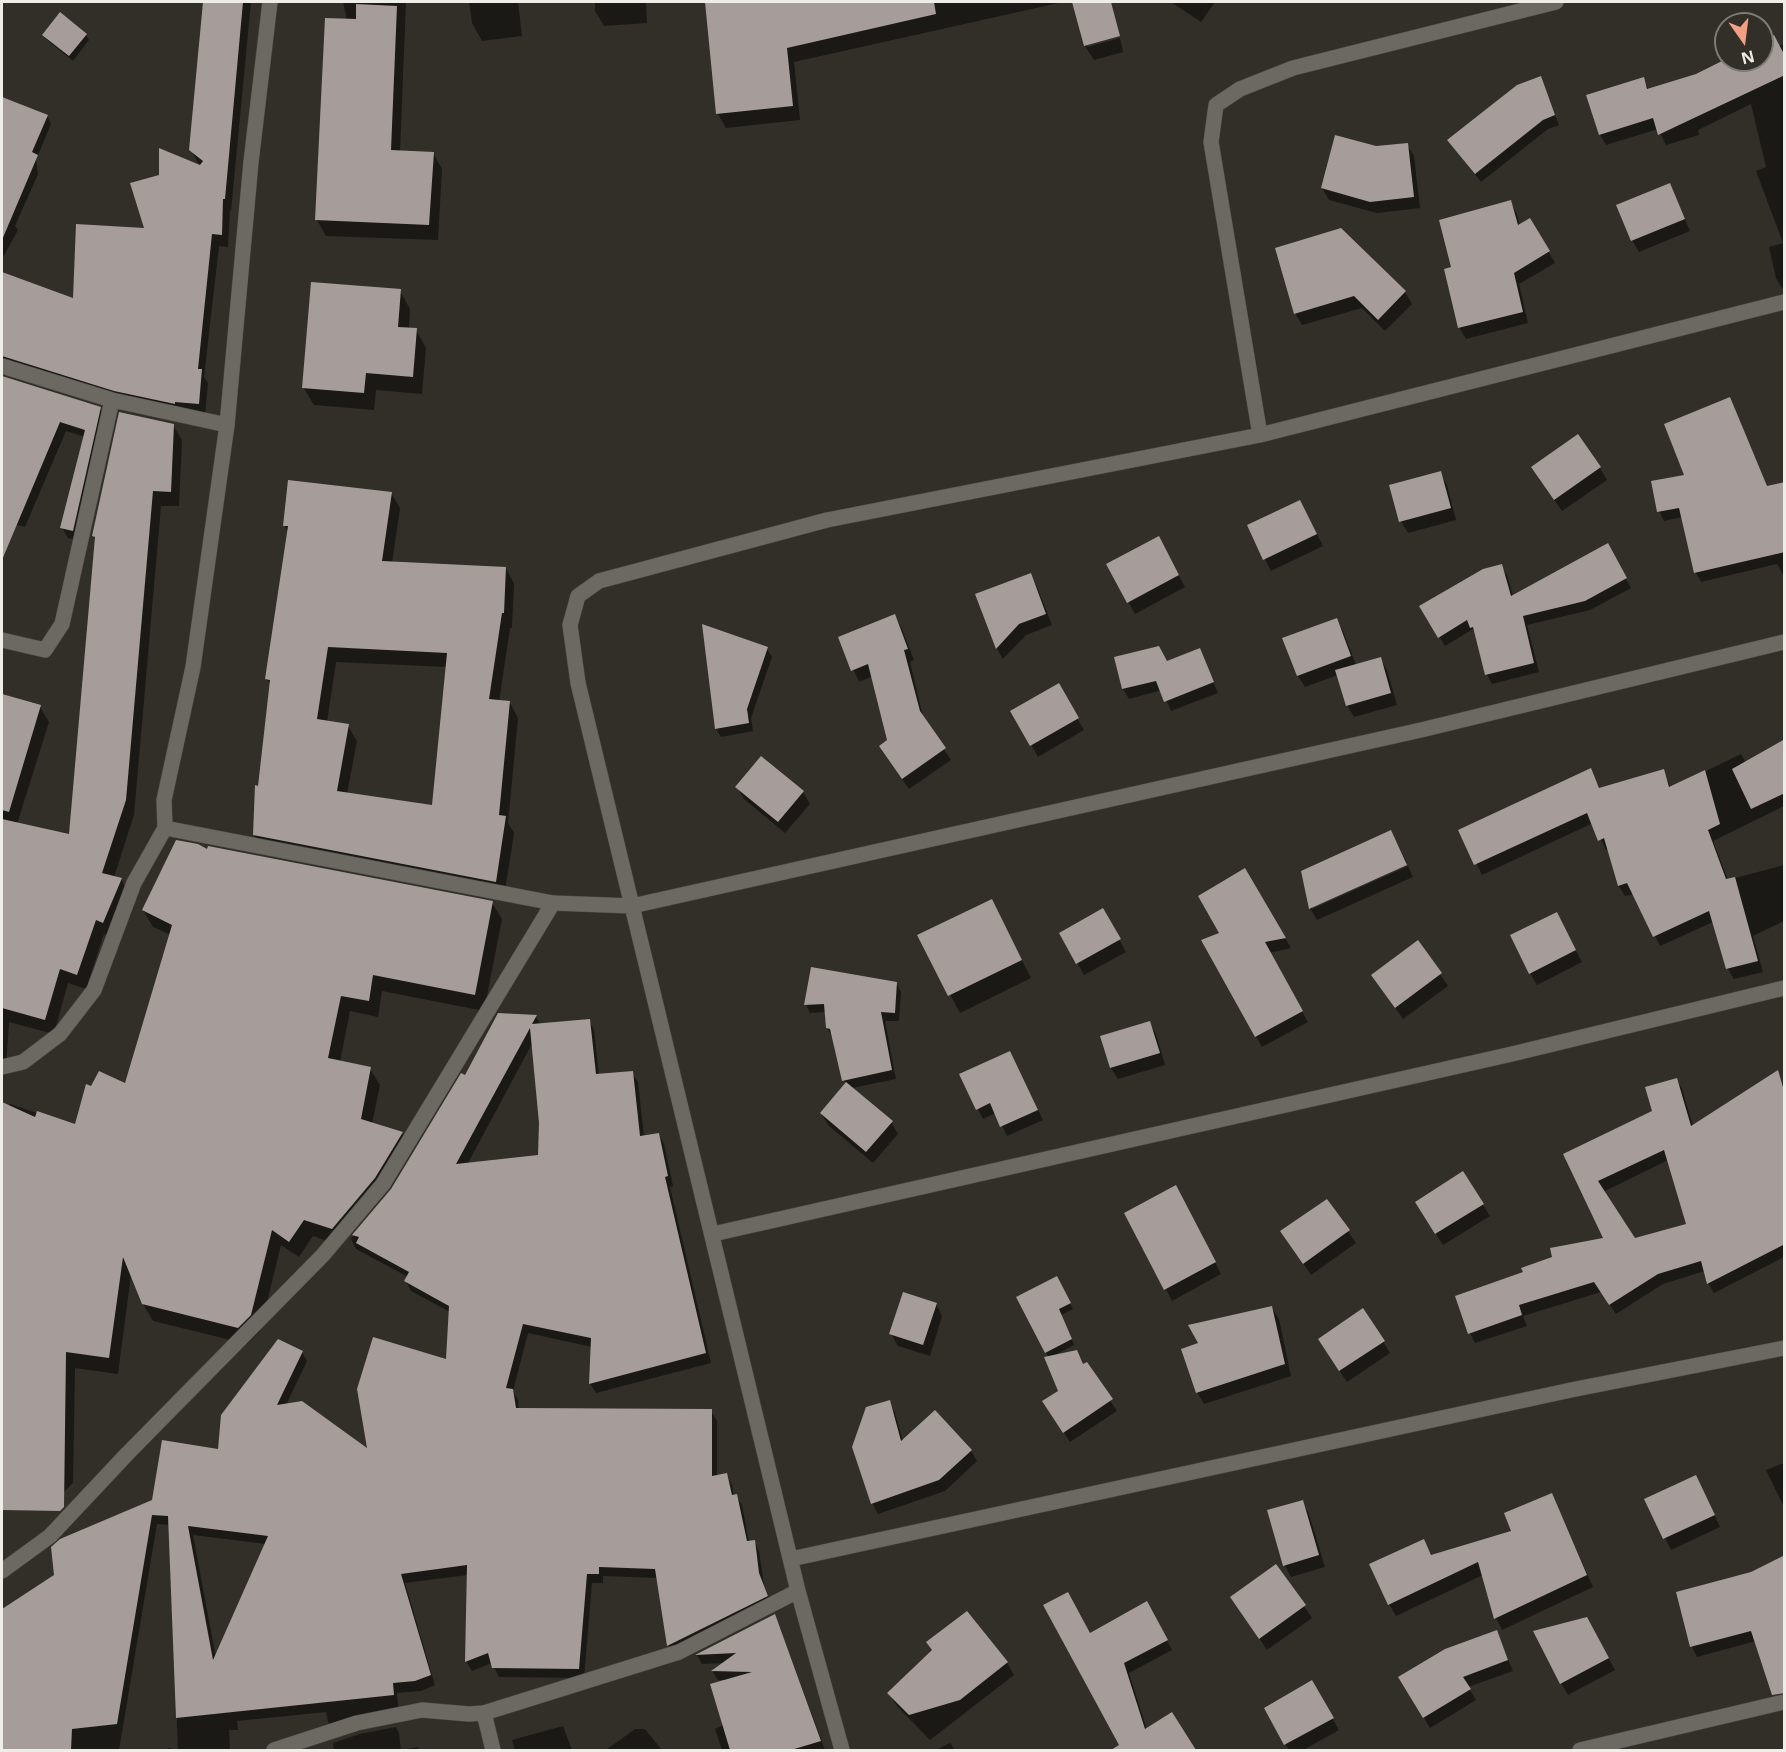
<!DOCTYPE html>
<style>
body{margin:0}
#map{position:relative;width:1786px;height:1752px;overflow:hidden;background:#312f28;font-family:"Open Sans",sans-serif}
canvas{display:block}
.frame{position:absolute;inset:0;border:3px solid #eeede8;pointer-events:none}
.north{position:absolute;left:1714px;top:12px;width:60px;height:60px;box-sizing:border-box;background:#312f28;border:2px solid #7d7b75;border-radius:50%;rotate:166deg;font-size:16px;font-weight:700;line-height:24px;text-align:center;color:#eeede8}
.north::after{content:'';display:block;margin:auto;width:21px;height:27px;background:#f39f85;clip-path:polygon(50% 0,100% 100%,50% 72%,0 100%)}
</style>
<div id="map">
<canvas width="1786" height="1752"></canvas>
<div class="frame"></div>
<div class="north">N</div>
</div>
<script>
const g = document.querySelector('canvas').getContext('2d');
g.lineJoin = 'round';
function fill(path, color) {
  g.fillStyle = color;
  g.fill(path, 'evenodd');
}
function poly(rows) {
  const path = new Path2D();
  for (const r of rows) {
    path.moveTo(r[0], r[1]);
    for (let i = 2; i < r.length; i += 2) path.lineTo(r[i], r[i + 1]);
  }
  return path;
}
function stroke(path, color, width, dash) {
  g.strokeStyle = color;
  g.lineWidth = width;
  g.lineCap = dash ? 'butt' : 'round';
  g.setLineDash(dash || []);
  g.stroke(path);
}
fill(poly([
 [204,2,251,2,231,211,230,210,228,247,219,246,204,377,208,383,205,416,182,414,2,359,2,353,8,335,2,331,2,305,12,278,74,300,204,167,198,163,191,150],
 [343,2,406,2,400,152,433,153,442,169,438,240,326,236,317,220,347,20],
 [469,2,518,2,522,36,482,41,472,23],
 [595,2,646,2,647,23,604,26,595,11],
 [706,2,1063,2,794,62,800,120,726,128,718,114],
 [1073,2,1111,2,1119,35,1087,44,1087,47,1120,38,1123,52,1094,60,1085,46],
 [1171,2,1215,2,1201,22],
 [44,35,86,35,89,40,73,61,47,40],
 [1762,43,1779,46,1784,44,1784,287,1782,288,1776,278,1769,247,1783,243,1756,171,1766,167,1751,104,1698,130,1699,135,1666,145,1658,129,1606,145,1600,135,1643,79,1649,90,1762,60],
 [1540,78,1559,125,1548,129,1481,182,1449,140],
 [2,99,47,116,51,124,36,160,38,174,15,226,18,230,2,259],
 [1407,145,1414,156,1420,208,1377,213,1329,200,1322,188,1376,148],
 [1670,185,1690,231,1639,252,1632,240],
 [1510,202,1517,214,1520,226,1530,220,1555,263,1519,284,1528,323,1466,339,1459,327,1453,268],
 [1340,230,1405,292,1412,304,1385,331,1362,308,1302,325,1295,313],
 [400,291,410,309,409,329,416,330,426,348,422,394,376,390,374,410,314,405,303,387],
 [2,378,100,408,105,418,78,540,68,538,62,528,85,437,66,431,25,527,2,521],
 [1730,399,1767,488,1784,483,1784,577,1777,564,1701,582,1696,573,1682,517,1664,521,1659,511,1686,476],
 [173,425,182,440,179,506,161,506,134,815,114,877,121,879,129,894,111,937,104,934,86,989,68,983,54,1034,9,1022,6,1068,2,1067,2,695,40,707,49,722,17,824,70,836,96,541,93,535],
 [1600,468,1607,480,1562,511,1539,479],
 [1440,473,1447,485,1456,520,1408,533,1401,521],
 [391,493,400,508,392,563,506,568,514,584,512,628,510,628,499,702,510,703,518,718,508,823,514,833,504,897,263,850,254,835,271,686,267,679,288,532,284,525],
 [336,662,447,667,433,807,347,794,357,741,348,726,327,722],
 [1307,514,1323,546,1271,571,1265,559],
 [1165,550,1185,587,1135,614,1108,565],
 [1609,550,1631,588,1590,610,1527,625,1539,672,1492,684,1487,675,1478,638,1473,629,1445,646,1421,606,1501,566,1507,575,1513,596],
 [1030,575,1037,587,1052,625,1026,635,1003,659,997,649,977,595],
 [895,616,901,627,914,660,910,662,924,721,951,760,909,789,887,757,889,741,873,676,859,682,840,638],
 [1336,620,1343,631,1356,665,1380,658,1387,670,1397,705,1354,717,1347,705,1338,675,1305,687,1298,676,1284,639],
 [704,627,767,649,772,657,751,718,753,731,721,737,716,729],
 [1199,649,1218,693,1171,711,1162,690,1129,699,1123,689,1116,659,1167,663],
 [1058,685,1084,730,1038,757,1012,711],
 [1784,741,1784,806,1713,841,1728,880,1784,865,1784,921,1753,936,1763,972,1734,979,1728,969,1713,922,1660,946,1634,894,1625,896,1619,886,1609,849,1606,850,1593,823,1482,875,1460,830,1590,770,1600,789,1663,770,1671,788,1741,754,1746,763],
 [737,787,803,792,810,804,785,833,744,799],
 [1391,831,1407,863,1312,906,1312,909,1408,866,1413,877,1317,920,1310,908,1303,872],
 [208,851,492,903,502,919,484,1011,382,991,378,1017,350,1011,340,1062,370,1069,380,1085,372,1124,402,1133,412,1149,384,1195,341,1246,313,1236,299,1257,281,1245,260,1331,247,1344,153,1321,143,1304,131,1275,118,1374,75,1368,73,1483,51,1504,2,1482,2,1134,3,1135,2,1122,10,1104,76,1126,92,1088,126,1085,171,935,153,927,143,910],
 [1245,870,1291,948,1269,953,1308,1022,1262,1047,1204,941,1222,934],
 [992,901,1031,978,960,1013,919,936],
 [1103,910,1126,952,1084,975,1061,933],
 [1563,926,1582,962,1537,985,1530,973],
 [1418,942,1448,986,1403,1019,1373,976],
 [896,983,901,992,899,1021,885,1021,896,1079,852,1088,891,1122,898,1134,873,1163,828,1125,821,1113,846,1085,832,1036,827,1028,826,1012,810,1013,806,1005],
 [536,1017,541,1025,589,1020,594,1030,599,1075,632,1073,638,1082,644,1137,659,1134,664,1144,673,1186,670,1187,711,1363,596,1393,590,1383,592,1347,528,1333,513,1391,518,1400,519,1410,711,1411,717,1421,717,1477,727,1475,732,1485,734,1496,736,1496,742,1505,749,1542,754,1541,759,1551,764,1584,772,1606,673,1655,668,1645,658,1578,603,1576,603,1583,592,1583,584,1678,499,1677,492,1663,472,1671,466,1661,468,1575,405,1583,435,1685,421,1691,397,1693,399,1715,334,1732,328,1722,326,1712,237,1721,238,1730,229,1730,230,1750,167,1750,168,1748,178,1750,170,1525,157,1524,119,1750,2,1750,2,1611,56,1575,219,1451,302,1352,307,1361,286,1405,369,1451,447,1361,450,1312,411,1291,406,1281,408,1277,356,1249,351,1239,392,1190,465,1077],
 [533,1042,540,1123,540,1157,467,1165],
 [193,1535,266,1544,216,1658],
 [1149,1022,1156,1034,1165,1065,1118,1079,1111,1068,1102,1037],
 [1015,1063,1043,1120,1007,1136,996,1113,983,1119,978,1109],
 [1777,1072,1784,1087,1784,1257,1714,1293,1708,1283,1705,1271,1663,1284,1616,1314,1601,1292,1523,1316,1527,1326,1475,1343,1470,1333,1525,1273,1606,1239,1565,1154,1654,1112,1676,1079,1682,1089,1693,1126],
 [1668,1160,1687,1225,1634,1240,1603,1192],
 [1463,1173,1490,1216,1443,1245,1423,1214],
 [1183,1199,1221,1274,1172,1301,1166,1289],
 [1327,1201,1356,1243,1311,1275,1289,1243],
 [1056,1278,1073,1309,1061,1315,1074,1345,1053,1356,1083,1365,1086,1364,1117,1411,1070,1442,1050,1412,1060,1391,1049,1358,1018,1298],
 [936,1304,942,1316,930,1356,898,1346,891,1334],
 [1272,1308,1279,1319,1291,1376,1204,1404,1197,1392,1200,1344],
 [1383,1341,1390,1353,1347,1382,1326,1351],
 [889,1402,895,1413,903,1441,971,1451,977,1461,945,1491,878,1514,872,1503],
 [1784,1463,1784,1507,1766,1470],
 [1702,1488,1720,1527,1671,1550,1646,1500],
 [1552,1495,1593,1587,1502,1630,1496,1618,1483,1575,1396,1616,1389,1604,1423,1541,1432,1556,1513,1532],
 [1302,1502,1309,1514,1325,1567,1291,1577,1285,1565],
 [1276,1566,1312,1618,1267,1650,1232,1597],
 [1765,1569,1756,1641,1697,1657,1692,1647,1678,1593],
 [1147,1604,1172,1650,1129,1673,1147,1730,1171,1714,1195,1750,1123,1750,1045,1606,1090,1635],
 [967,1613,1007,1663,1014,1675,930,1740,896,1705,889,1693,933,1651],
 [774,1616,779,1625,825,1750,722,1750,715,1729,724,1725,725,1680,718,1680,713,1672,725,1663,702,1664,697,1655],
 [1593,1630,1615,1670,1568,1695,1561,1683],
 [1496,1632,1513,1671,1468,1687,1476,1700,1430,1728,1400,1677],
 [1312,1682,1339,1730,1303,1750,1289,1750,1266,1709],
 [563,1726,572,1750,515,1750,512,1740],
 [396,1727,399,1733,401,1750,418,1747,420,1750,334,1750,333,1743,360,1734],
 [635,1729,645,1729,662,1750,606,1750],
 [950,1743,955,1750,936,1750]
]), '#0007');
fill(poly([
 [203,2,243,2,225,199,223,199,222,235,212,234,198,369,202,369,199,404,175,402,175,404,114,391,2,356,2,272,73,298,76,224,144,228,130,183,159,175,159,148,200,165,203,161,189,150],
 [705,2,934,2,936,14,787,48,793,106,716,114],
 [1072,2,1111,2,1120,36,1084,46],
 [356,4,397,6,391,150,434,152,429,225,315,220,325,18,356,19],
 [60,12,87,34,69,56,42,35],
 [1774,35,1785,56,1785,75,1658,135,1653,118,1599,135,1586,95,1644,77,1647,89,1696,74,1726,59,1762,60,1762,41],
 [1541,76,1555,115,1543,120,1475,174,1447,140,1517,85],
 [2,97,48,115,32,152,38,155,2,240],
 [1335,135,1376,146,1408,143,1414,197,1370,202,1321,188],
 [1670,183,1685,219,1631,241,1616,205],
 [1511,200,1518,225,1530,218,1550,251,1514,273,1523,312,1458,328,1444,269,1451,267,1439,220],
 [1341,228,1406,291,1378,320,1354,296,1294,314,1275,248],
 [311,282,401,289,398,327,417,328,413,377,366,373,364,393,302,388],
 [2,376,101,407,73,531,60,528,85,430,60,422,2,560],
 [1730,397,1767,486,1785,482,1785,552,1694,573,1679,508,1657,512,1651,481,1684,475,1664,424],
 [119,412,174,424,171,492,153,491,126,800,102,873,122,878,103,923,96,920,77,975,60,969,45,1020,2,1008,2,819,69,834,95,537,92,536],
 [1578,434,1601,467,1554,500,1531,467],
 [1441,471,1451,508,1399,522,1389,485],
 [288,480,392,492,382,561,506,567,504,613,502,613,489,699,510,701,499,815,506,816,496,882,253,835,255,785,258,786,270,680,265,679,288,526,283,526],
 [328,647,447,653,432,805,337,791,349,724,317,719],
 [1300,500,1317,534,1263,560,1247,525],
 [1159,536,1179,575,1127,603,1106,564],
 [1608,543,1627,578,1585,601,1523,616,1534,663,1485,675,1473,627,1470,628,1467,620,1438,638,1419,606,1483,569,1502,564,1511,596],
 [1031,573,1046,614,1019,624,996,649,975,594],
 [895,614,908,649,904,650,920,711,946,748,902,779,879,746,887,740,868,664,851,671,838,637],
 [1337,618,1351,656,1297,676,1282,638],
 [702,624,768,647,747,709,749,723,715,729],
 [1159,646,1167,661,1200,648,1214,682,1164,702,1156,681,1122,689,1114,657],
 [1381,657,1391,693,1346,706,1335,670],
 [1059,683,1079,718,1030,746,1010,711],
 [2,694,41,705,9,812,2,810],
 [1785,739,1785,793,1751,809,1732,769],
 [761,756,804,791,778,822,735,787],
 [1591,768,1599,788,1664,769,1669,787,1705,770,1720,824,1708,830,1726,879,1735,877,1758,961,1726,969,1709,911,1653,937,1627,883,1618,886,1604,838,1598,841,1587,813,1474,865,1458,830],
 [1391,830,1407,865,1309,909,1301,871],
 [176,840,198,844,207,849,208,846,493,901,475,995,373,975,369,1001,341,996,328,1058,371,1067,361,1119,403,1132,375,1178,332,1229,304,1220,289,1242,272,1230,251,1315,238,1328,142,1304,123,1257,109,1358,66,1352,64,1507,60,1511,2,1510,2,1102,35,1117,37,1111,75,1124,86,1084,91,1086,99,1071,125,1083,172,925,142,910],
 [1245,868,1286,938,1265,942,1303,1011,1255,1037,1201,940,1219,933,1198,896],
 [992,899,1022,960,948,996,917,935],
 [1103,908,1121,939,1076,964,1059,933],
 [1557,912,1576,950,1529,974,1510,935],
 [1418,940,1442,973,1395,1008,1371,975],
 [811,967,897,982,895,1013,881,1012,892,1070,842,1081,830,1029,826,1028,824,1004,804,1005],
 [498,1013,537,1015,532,1024,590,1019,596,1074,633,1071,640,1136,659,1133,668,1176,665,1177,706,1353,589,1384,591,1338,523,1324,506,1388,513,1389,516,1408,712,1409,712,1476,727,1473,732,1495,737,1494,747,1541,755,1540,759,1573,768,1596,667,1646,655,1569,599,1567,599,1574,587,1574,579,1669,492,1668,488,1653,465,1662,467,1565,401,1574,431,1675,415,1681,393,1683,394,1695,176,1718,168,1516,152,1515,117,1724,72,1729,71,1750,2,1750,2,1609,54,1575,51,1547,60,1539,152,1500,162,1440,218,1449,221,1415,278,1339,303,1351,277,1405,302,1401,367,1448,357,1389,373,1337,446,1359,449,1306,404,1281,409,1272,356,1243,359,1237,352,1235,391,1189,461,1073,465,1075],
 [530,1028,539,1123,538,1155,456,1164],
 [188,1526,268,1536,213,1660],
 [1150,1021,1160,1053,1110,1068,1100,1036],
 [1010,1051,1038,1110,1000,1127,990,1103,976,1110,959,1074],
 [1778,1070,1785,1094,1785,1244,1707,1284,1701,1261,1658,1274,1609,1305,1594,1282,1519,1305,1522,1315,1468,1334,1455,1296,1523,1272,1521,1268,1552,1257,1550,1248,1603,1238,1563,1154,1652,1111,1645,1087,1677,1078,1691,1126],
 [1664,1150,1686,1224,1635,1238,1598,1181],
 [846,1082,893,1121,866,1152,820,1113],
 [1463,1171,1484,1204,1435,1234,1415,1202],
 [1176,1185,1216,1262,1164,1290,1124,1213],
 [1327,1199,1350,1230,1303,1264,1280,1231],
 [1057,1276,1071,1303,1059,1309,1072,1339,1045,1353,1016,1297],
 [903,1292,937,1303,923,1345,889,1334],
 [1272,1306,1285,1364,1196,1393,1181,1349,1198,1343,1188,1325],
 [1363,1308,1385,1341,1339,1371,1318,1339],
 [1077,1350,1083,1364,1087,1362,1113,1399,1063,1433,1042,1401,1058,1391,1044,1357],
 [890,1400,901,1441,935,1410,972,1450,939,1480,871,1504,852,1447,866,1407],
 [1696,1475,1715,1515,1663,1539,1644,1499],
 [1552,1493,1587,1575,1494,1619,1478,1562,1388,1605,1369,1564,1424,1539,1431,1555,1511,1531,1504,1513],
 [1303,1500,1319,1555,1283,1566,1267,1510],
 [1785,1555,1785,1693,1772,1695,1751,1631,1690,1647,1676,1592,1751,1572],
 [1276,1564,1306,1605,1259,1639,1230,1597],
 [1068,1592,1090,1633,1147,1601,1168,1640,1124,1663,1145,1729,1172,1712,1196,1750,1111,1750,1119,1745,1043,1605],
 [967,1611,1008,1662,960,1700,909,1715,887,1693,932,1650,926,1642],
 [775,1614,821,1741,791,1750,730,1750,710,1684,752,1672,711,1671,736,1653,695,1655],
 [1587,1617,1609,1658,1560,1684,1533,1631],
 [1497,1630,1508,1660,1463,1677,1471,1689,1423,1718,1398,1677,1445,1649],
 [1312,1680,1334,1718,1284,1745,1264,1708]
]), '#a69d9a');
const minor = poly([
 [2,366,112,400,227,425],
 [1260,435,1211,142,1216,105,1240,89,1293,68,1556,2],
 [2,640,45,650,62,624,112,400],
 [165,828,553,903,632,906,1421,730,1784,642],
 [713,1234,1512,1054,1784,988],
 [791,1559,1571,1390,1784,1348],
 [2,1571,50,1536,127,1454,323,1255,383,1184,553,903],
 [484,1713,679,1652,798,1591],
 [274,1750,357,1723,422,1710,469,1714,484,1713,493,1750],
 [842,1750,798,1591,578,683,570,625,578,596,599,581,827,520,1260,435,1784,302],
 [1580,1750,1784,1702]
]);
const tertiary = poly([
 [2,1067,23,1062,60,1034,94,990,134,883,165,828,164,800,193,667,227,425,251,162,270,2]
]);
stroke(minor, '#4c4a45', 16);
stroke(tertiary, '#4c4a45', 16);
stroke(minor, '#6c6962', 15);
stroke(tertiary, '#6c6962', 15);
</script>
